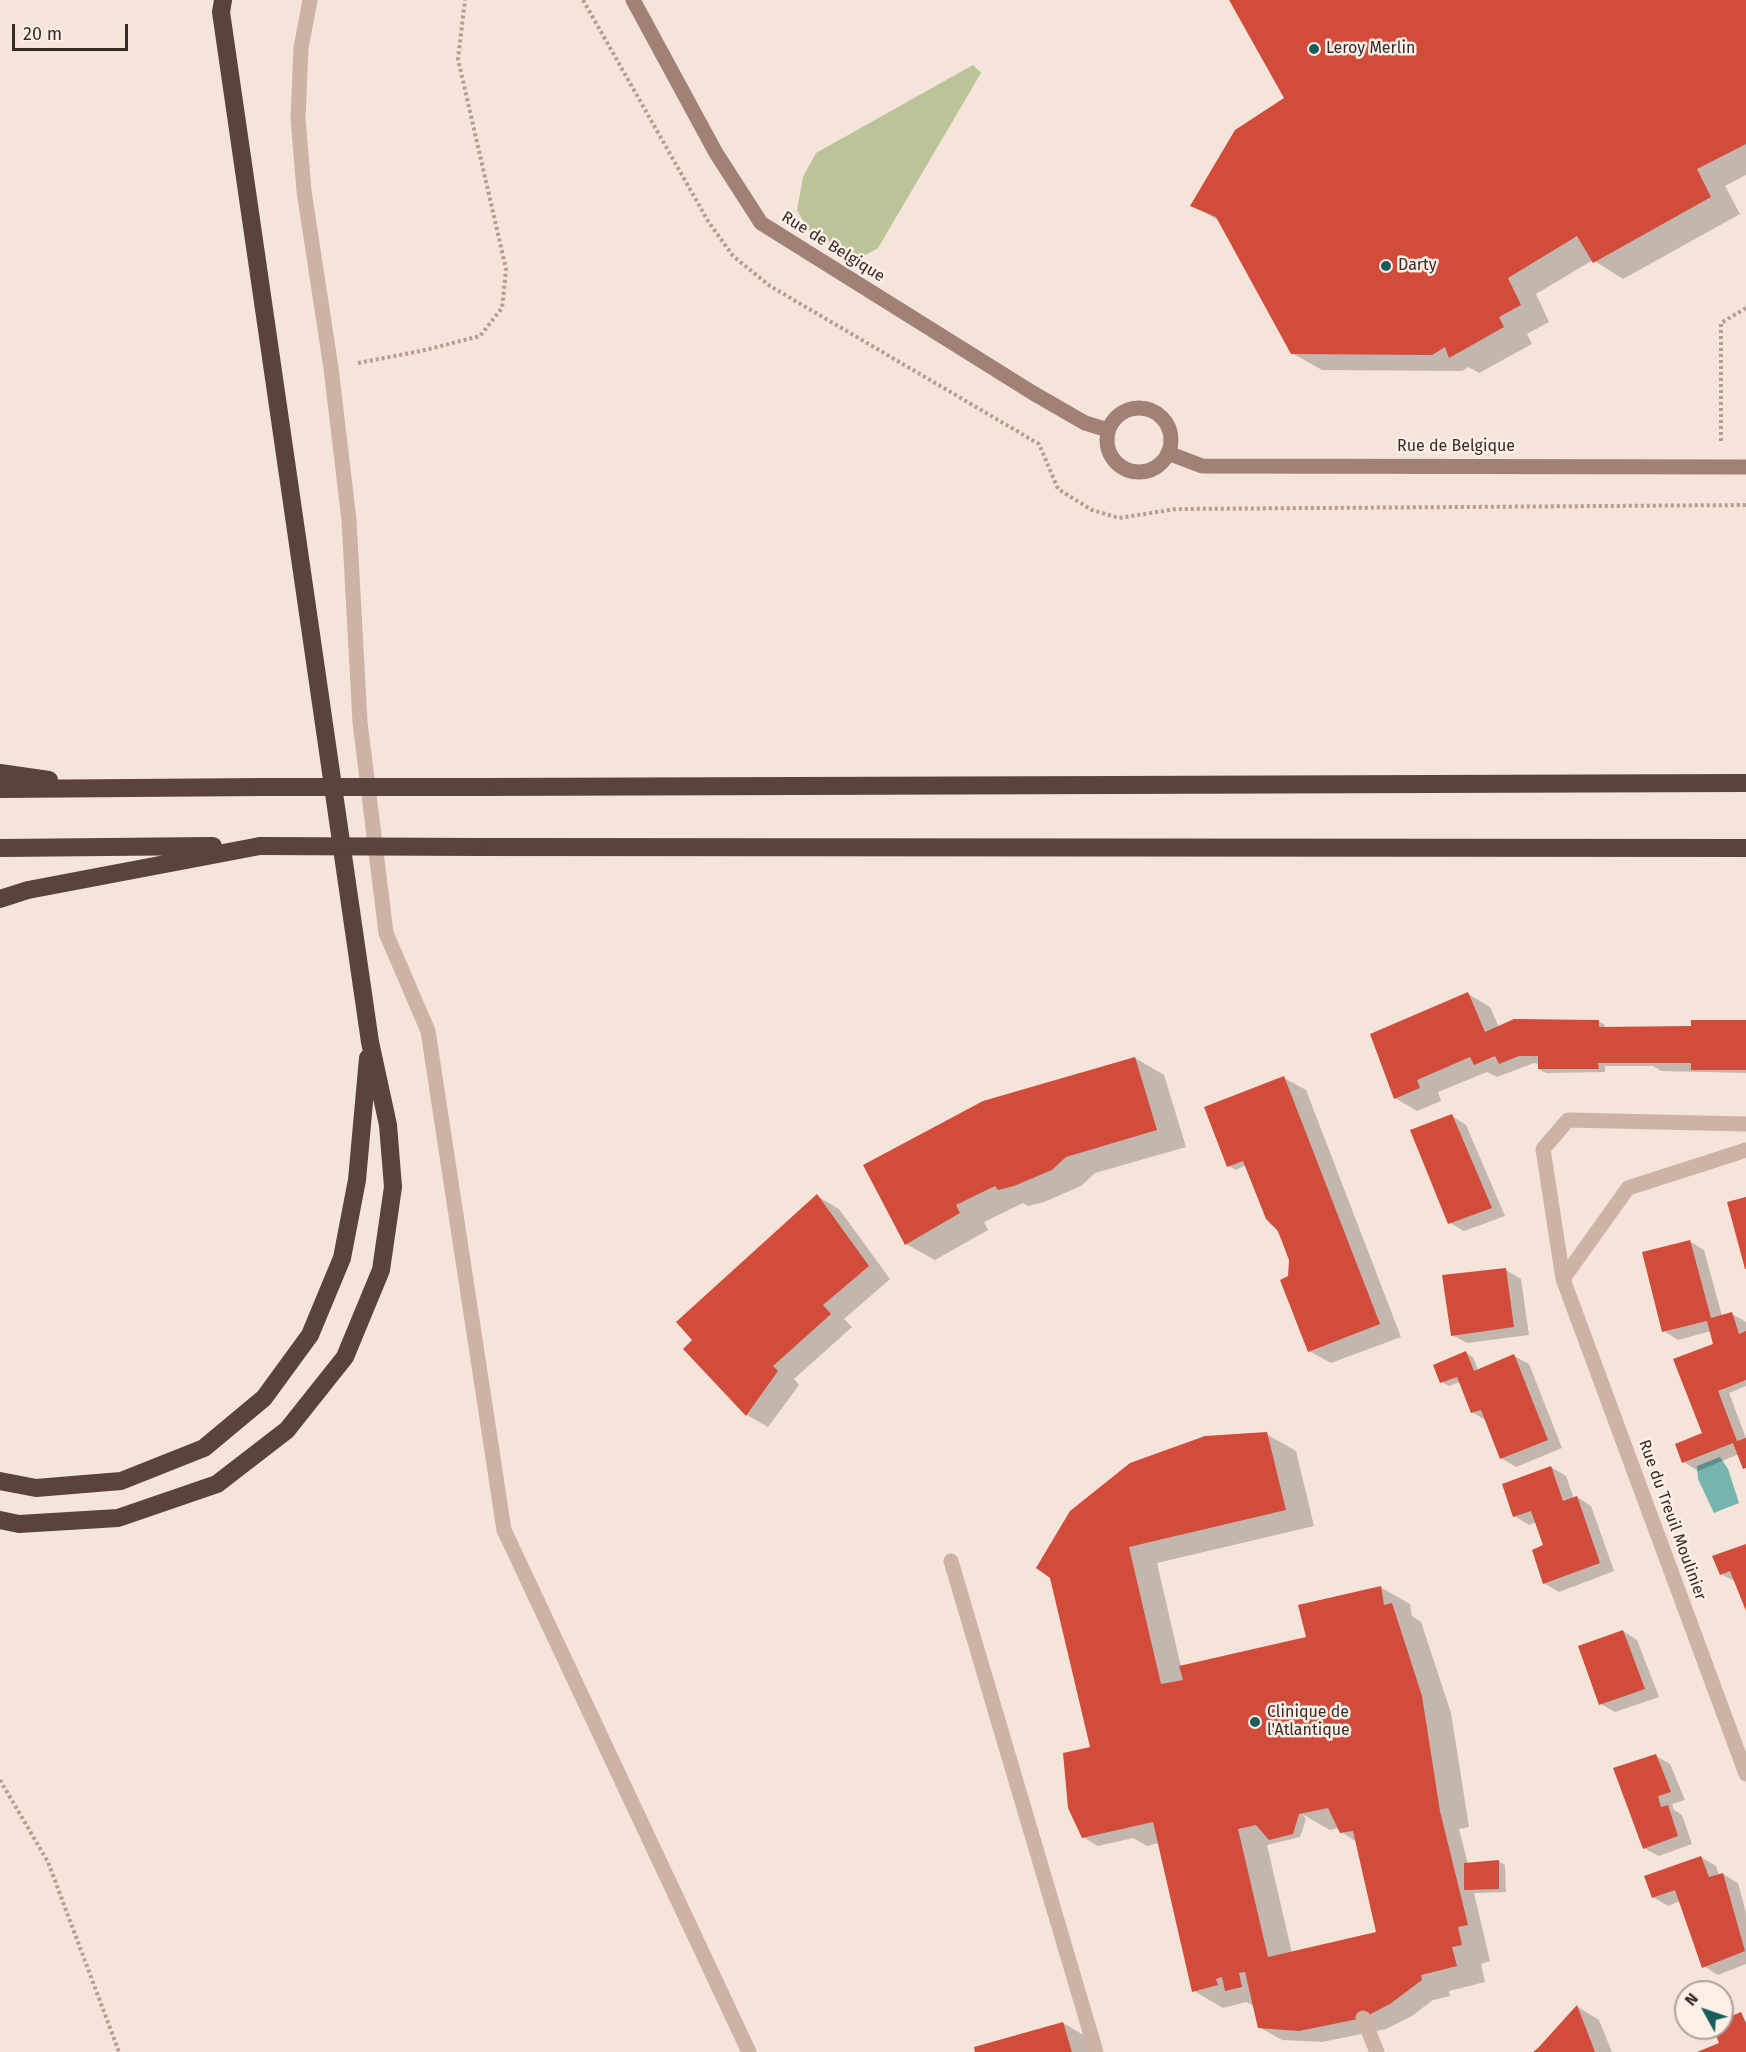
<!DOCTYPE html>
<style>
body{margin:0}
#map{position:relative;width:1746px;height:2052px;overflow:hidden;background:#f4e4da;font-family:"Fira Sans",sans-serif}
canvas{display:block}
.north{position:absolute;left:1674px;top:1980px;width:60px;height:60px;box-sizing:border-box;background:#fbefe7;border:2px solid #ada09a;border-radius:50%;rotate:310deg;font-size:16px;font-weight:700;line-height:24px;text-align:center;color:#382a27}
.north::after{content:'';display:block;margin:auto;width:21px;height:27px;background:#185d59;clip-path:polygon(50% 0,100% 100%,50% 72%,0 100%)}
.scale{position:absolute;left:12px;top:24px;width:116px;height:27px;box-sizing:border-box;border:3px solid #382a27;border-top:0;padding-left:8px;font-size:18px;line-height:21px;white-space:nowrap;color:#382a27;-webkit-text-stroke:4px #fbefe7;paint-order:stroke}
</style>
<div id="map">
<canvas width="1746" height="2052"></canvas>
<div class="north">N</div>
<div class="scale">20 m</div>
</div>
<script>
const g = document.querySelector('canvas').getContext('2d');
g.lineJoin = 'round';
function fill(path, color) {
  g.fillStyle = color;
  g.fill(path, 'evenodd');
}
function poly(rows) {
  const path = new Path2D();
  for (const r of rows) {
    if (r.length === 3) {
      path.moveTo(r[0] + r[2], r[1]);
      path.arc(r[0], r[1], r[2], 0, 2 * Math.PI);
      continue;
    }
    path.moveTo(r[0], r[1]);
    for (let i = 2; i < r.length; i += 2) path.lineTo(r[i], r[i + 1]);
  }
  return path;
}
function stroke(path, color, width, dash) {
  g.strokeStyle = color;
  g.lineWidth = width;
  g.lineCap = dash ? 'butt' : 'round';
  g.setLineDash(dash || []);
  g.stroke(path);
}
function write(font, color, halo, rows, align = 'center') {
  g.font = font + ' "Fira Sans",sans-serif';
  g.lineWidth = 5;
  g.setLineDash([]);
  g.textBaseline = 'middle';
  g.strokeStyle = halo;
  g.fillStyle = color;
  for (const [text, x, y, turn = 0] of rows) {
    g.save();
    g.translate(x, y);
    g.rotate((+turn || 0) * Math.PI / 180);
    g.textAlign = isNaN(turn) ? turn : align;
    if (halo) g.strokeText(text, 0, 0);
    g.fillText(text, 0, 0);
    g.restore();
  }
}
fill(poly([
 [973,65,981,73,878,248,860,258,808,230,797,210,803,177,816,153]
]), '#bbc498');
fill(poly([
 [1720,1457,1728,1469,1739,1503,1714,1513,1698,1479,1697,1466]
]), '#76b4ae');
fill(poly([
 [1231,0,1746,0,1746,175,1725,186,1740,214,1623,279,1593,260,1536,294,1549,322,1527,334,1532,344,1479,373,1468,367,1462,371,1322,370,1292,353,1221,222,1192,205,1286,98],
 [1468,994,1490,1007,1499,1027,1598,1021,1605,1025,1605,1028,1693,1027,1746,1021,1746,1073,1661,1071,1653,1066,1605,1066,1605,1072,1546,1073,1539,1069,1539,1064,1534,1063,1497,1077,1487,1072,1438,1092,1441,1101,1417,1111,1395,1098],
 [1135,1058,1164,1075,1186,1147,1095,1173,1081,1186,1044,1202,1028,1206,1023,1203,984,1222,988,1230,935,1260,906,1244],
 [1284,1078,1306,1090,1401,1337,1331,1363,1309,1351,1290,1277,1291,1260,1246,1165,1236,1170,1229,1166],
 [1452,1116,1466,1125,1505,1216,1464,1231,1450,1223],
 [817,1196,839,1209,890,1279,844,1319,852,1327,794,1379,799,1385,768,1427,747,1415],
 [1689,1241,1704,1250,1722,1316,1732,1314,1746,1322,1746,1386,1729,1393,1746,1438,1746,1468,1739,1454,1698,1471,1684,1462,1704,1434,1715,1345,1711,1331,1678,1340,1664,1331],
 [1506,1270,1521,1279,1529,1335,1467,1343,1452,1335],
 [1466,1353,1473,1357,1478,1370,1514,1356,1529,1364,1562,1448,1516,1467,1501,1458,1487,1421,1472,1412,1460,1382,1449,1386,1442,1382],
 [1266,1434,1296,1451,1314,1526,1157,1563,1181,1667,1308,1638,1380,1587,1410,1604,1412,1616,1421,1622,1451,1713,1469,1827,1459,1829,1468,1864,1498,1861,1505,1865,1506,1892,1474,1893,1490,1961,1481,1964,1485,1982,1449,1991,1450,1996,1433,2000,1412,2016,1386,2029,1322,2042,1282,2040,1259,2027,1254,2006,1246,2002,1223,2008,1194,1991,1159,1843,1147,1846,1133,1838,1098,1846,1083,1837,1092,1749,1051,1577],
 [1302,1814,1330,1830,1339,1828,1341,1832,1357,1842,1378,1933,1292,1953,1267,1845,1300,1837,1306,1819],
 [1551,1467,1566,1476,1574,1499,1577,1497,1591,1506,1614,1571,1559,1592,1544,1583,1545,1546,1537,1522,1529,1525,1514,1516],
 [1746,1545,1746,1608,1736,1582,1721,1574],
 [1623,1631,1637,1640,1659,1697,1615,1712,1601,1704],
 [1656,1756,1670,1764,1685,1800,1672,1804,1674,1810,1682,1815,1692,1844,1659,1856,1644,1848],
 [1701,1857,1716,1866,1719,1875,1723,1874,1738,1883,1746,1913,1746,1964,1718,1975,1704,1966,1680,1901,1668,1906,1653,1897],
 [1578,2007,1599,2020,1612,2052,1536,2052],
 [1063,2023,1092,2040,1095,2052,977,2052]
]), '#0003');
fill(poly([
 [1229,0,1746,0,1746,144,1697,169,1711,197,1593,263,1577,236,1508,278,1521,305,1499,317,1504,327,1449,358,1445,347,1432,355,1291,354,1216,217,1190,206,1235,130,1284,98],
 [1468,992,1485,1032,1514,1019,1599,1020,1599,1027,1691,1026,1691,1020,1746,1020,1746,1070,1691,1070,1691,1063,1598,1063,1599,1069,1538,1069,1538,1056,1519,1056,1499,1064,1495,1056,1474,1065,1470,1057,1417,1080,1420,1088,1394,1099,1370,1034],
 [1135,1057,1157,1130,1066,1157,1052,1170,1014,1186,998,1190,995,1186,956,1205,960,1213,905,1245,863,1165,983,1101],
 [1284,1076,1380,1324,1308,1352,1280,1280,1288,1276,1289,1260,1278,1231,1266,1219,1243,1161,1227,1167,1204,1107],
 [1452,1114,1492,1208,1448,1224,1410,1130],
 [817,1194,869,1266,823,1305,831,1314,773,1366,778,1371,746,1416,683,1349,692,1340,676,1322],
 [1746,1197,1746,1269,1745,1269,1727,1202],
 [1690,1240,1711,1318,1732,1312,1739,1334,1746,1331,1746,1380,1718,1391,1737,1441,1746,1438,1746,1468,1743,1469,1733,1443,1682,1463,1675,1444,1702,1433,1673,1359,1713,1344,1707,1321,1662,1332,1642,1252],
 [1506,1268,1514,1327,1451,1336,1442,1275],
 [1466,1351,1474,1371,1514,1354,1548,1440,1500,1459,1481,1410,1471,1413,1457,1377,1440,1383,1433,1365],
 [1267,1432,1286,1510,1129,1547,1161,1684,1183,1680,1179,1666,1306,1637,1298,1605,1381,1586,1384,1605,1392,1603,1422,1696,1440,1811,1468,1925,1458,1927,1462,1945,1452,1947,1457,1966,1421,1975,1422,1980,1390,2004,1363,2018,1299,2031,1258,2028,1245,1972,1239,1973,1242,1987,1225,1991,1222,1977,1216,1979,1218,1985,1192,1992,1153,1822,1082,1838,1068,1808,1063,1753,1090,1747,1050,1578,1036,1568,1070,1511,1130,1463,1205,1436],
 [1328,1808,1340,1833,1353,1831,1376,1932,1268,1957,1238,1829,1256,1825,1269,1840,1293,1834,1299,1814],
 [1551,1466,1563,1501,1577,1496,1600,1563,1543,1584,1532,1550,1543,1545,1531,1511,1513,1517,1502,1484],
 [1746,1544,1746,1611,1730,1571,1720,1575,1712,1556],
 [1623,1630,1645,1689,1599,1705,1578,1646],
 [1656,1754,1671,1792,1658,1796,1661,1807,1668,1805,1678,1836,1643,1849,1613,1768],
 [1701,1856,1709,1877,1723,1873,1745,1951,1702,1968,1675,1890,1652,1898,1644,1876],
 [1499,1860,1499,1889,1464,1890,1464,1863],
 [1577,2005,1595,2052,1533,2052,1538,2048],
 [1741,2012,1746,2023,1746,2052,1697,2052,1719,2043,1713,2028,1722,2028,1722,2020],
 [1063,2022,1072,2052,975,2052,974,2047]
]), '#d14c3b');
stroke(poly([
 [583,0,708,221,733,256,770,286,1039,444,1058,489,1092,510,1119,518,1176,509,1746,505],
 [358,363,421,351,480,336,502,308,506,269,458,59,465,0],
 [1721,441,1721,323,1746,308],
 [0,1780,48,1862,119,2052]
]), '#b99b8f', 4, [3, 3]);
stroke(poly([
 [310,0,301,48,298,118,304,191,331,368,349,520,360,722,386,933,428,1031,504,1530,749,2052],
 [951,1561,1096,2052],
 [1363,2018,1377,2052]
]), '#cdb2a5', 15);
stroke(poly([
 [1746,1124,1568,1120,1543,1149,1563,1279,1746,1774],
 [1563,1279,1628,1188,1746,1150]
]), '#cdb2a5', 15);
stroke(poly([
 [633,0,716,153,761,223,1033,393,1085,423,1108,430],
 [1139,440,32],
 [1168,453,1202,466,1746,467]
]), '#a18076', 15);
stroke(poly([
 [0,773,49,780],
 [481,787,1746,783],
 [0,789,263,787],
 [479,847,1746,848],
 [0,848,213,846],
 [0,899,28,890,260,846],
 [0,1481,36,1488,121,1481,204,1448,264,1398,310,1335,342,1258,357,1180,368,1058],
 [0,1520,19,1524,118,1518,217,1484,287,1430,345,1357,381,1270,393,1187,388,1125,370,1042,221,12,223,0]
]), '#5a423d', 18);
stroke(poly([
 [263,787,481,787],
 [260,846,479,847]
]), '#5a423d', 18);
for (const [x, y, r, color] of [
 [1314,49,6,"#185d59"],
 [1386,266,6,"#185d59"],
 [1255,1722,6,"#185d59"]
]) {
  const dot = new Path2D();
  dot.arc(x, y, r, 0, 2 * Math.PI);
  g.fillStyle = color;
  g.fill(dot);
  stroke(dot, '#fbefe7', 2);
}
write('16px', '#382a27', '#fbefe7', [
 ["Leroy Merlin",1326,49],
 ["Darty",1398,266],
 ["Clinique de",1267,1713],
 ["l'Atlantique",1267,1731]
], 'left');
write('16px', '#382a27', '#fbefe7', [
 ["Rue de Belgique",833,247,32],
 ["Rue de Belgique",1456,447],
 ["Rue du Treuil Moulinier",1672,1520,70]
]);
</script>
